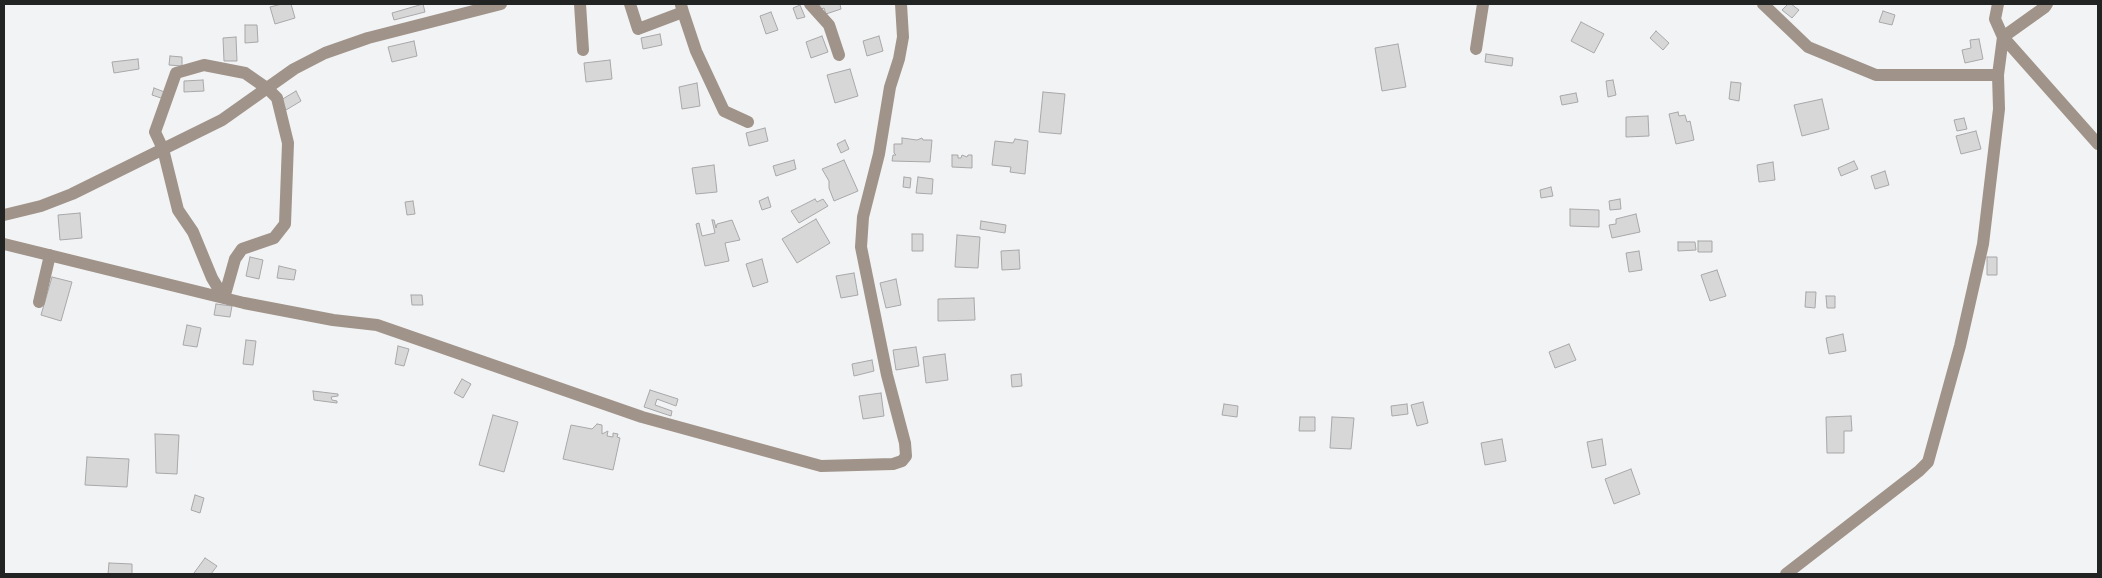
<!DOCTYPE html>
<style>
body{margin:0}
#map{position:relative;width:2102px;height:578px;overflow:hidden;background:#f2f3f4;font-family:Arial,sans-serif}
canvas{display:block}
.frame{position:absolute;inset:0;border:5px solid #222323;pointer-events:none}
</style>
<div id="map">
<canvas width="2102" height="578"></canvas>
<div class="frame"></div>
</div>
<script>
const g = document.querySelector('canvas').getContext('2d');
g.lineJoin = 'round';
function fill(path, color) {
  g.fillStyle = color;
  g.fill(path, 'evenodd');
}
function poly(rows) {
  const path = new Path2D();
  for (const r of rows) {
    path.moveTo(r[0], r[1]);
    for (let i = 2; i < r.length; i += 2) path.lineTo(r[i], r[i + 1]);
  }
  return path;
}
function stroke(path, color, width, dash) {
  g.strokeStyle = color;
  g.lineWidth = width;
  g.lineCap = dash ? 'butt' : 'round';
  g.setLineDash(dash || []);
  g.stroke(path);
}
const building = poly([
 [282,4,291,4,295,18,275,24,270,7,282,4],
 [423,4,425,12,394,20,392,13,423,4],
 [819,4,840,4,841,9,826,14,824,8,821,9,819,4],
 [1788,4,1791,4,1799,10,1792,18,1782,10,1788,4],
 [800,5,805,17,797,19,793,8,800,5],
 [1883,11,1895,15,1892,25,1879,22,1883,11],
 [771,12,778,30,766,34,760,16,771,12],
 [1581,22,1604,34,1594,53,1571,41,1581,22],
 [245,25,257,25,258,42,245,43,245,25],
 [1656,31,1669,43,1663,50,1650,38,1656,31],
 [660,34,662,45,643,49,641,38,660,34],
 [822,36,828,52,811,58,806,42,822,36],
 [879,36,883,51,867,56,863,41,879,36],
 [236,37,237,61,224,61,223,38,236,37],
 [1979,39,1983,59,1965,63,1962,50,1971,48,1970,40,1979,39],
 [414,41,417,56,392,62,388,47,414,41],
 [1398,44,1406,87,1382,91,1375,48,1398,44],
 [1486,54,1513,58,1512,66,1485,62,1486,54],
 [170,56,182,57,182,66,169,65,170,56],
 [138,59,139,69,114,73,112,62,138,59],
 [610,60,612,79,586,82,584,63,610,60],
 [850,69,858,96,835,103,827,75,850,69],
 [203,80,204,91,184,92,184,81,203,80],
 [1613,80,1616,95,1608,97,1606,81,1613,80],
 [1731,82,1741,83,1739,101,1729,99,1731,82],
 [697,83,700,106,682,109,679,87,697,83],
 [154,88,167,93,164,99,152,95,154,88],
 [296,91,301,101,286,110,281,100,296,91],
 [1043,92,1065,94,1061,134,1039,132,1043,92],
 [1576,93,1578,102,1562,105,1560,96,1576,93],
 [1822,99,1829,129,1802,136,1794,105,1822,99],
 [1678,112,1679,116,1685,115,1687,122,1690,121,1694,140,1676,144,1669,114,1678,112],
 [1648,116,1649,136,1626,137,1626,117,1648,116],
 [1964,118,1967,129,1957,131,1954,120,1964,118],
 [765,128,768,141,749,146,746,133,765,128],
 [1976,131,1981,149,1961,154,1956,136,1976,131],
 [902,138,917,140,922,138,923,140,932,140,930,162,892,161,893,155,896,155,894,153,894,144,902,144,902,138],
 [1015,139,1028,141,1025,174,1010,172,1011,167,992,165,995,141,1013,143,1015,139],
 [845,140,849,149,841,153,837,144,845,140],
 [952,155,958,155,958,158,961,158,962,155,967,157,968,155,972,155,972,168,952,167,952,155],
 [794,160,796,169,776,176,773,166,794,160],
 [844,160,858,191,834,201,829,188,829,181,822,169,844,160],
 [1854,161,1858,169,1841,176,1838,168,1854,161],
 [1773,162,1775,180,1759,182,1757,165,1773,162],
 [714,165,717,192,696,194,692,168,714,165],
 [1885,171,1889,185,1875,189,1871,176,1885,171],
 [904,177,911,178,910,188,903,187,904,177],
 [918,177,933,179,932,194,916,193,918,177],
 [1551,187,1553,196,1541,198,1540,190,1551,187],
 [768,197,771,207,762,210,759,201,768,197],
 [815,199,817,202,823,199,828,206,799,223,791,211,815,199],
 [1620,199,1621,209,1610,210,1609,201,1620,199],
 [413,201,415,214,407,215,405,202,413,201],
 [1570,209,1599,210,1599,227,1570,226,1570,209],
 [80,213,82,238,60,240,58,215,80,213],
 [1636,214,1640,232,1612,238,1609,225,1616,224,1616,219,1636,214],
 [816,219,830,243,797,263,782,239,816,219],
 [712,220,714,220,716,228,717,224,732,220,740,240,725,243,729,261,705,266,696,224,699,223,702,236,715,233,712,220],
 [981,221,1006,225,1005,233,980,229,981,221],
 [912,234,923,234,923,251,912,251,912,234],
 [957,235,980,237,978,268,955,267,957,235],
 [1698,241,1712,241,1712,252,1698,252,1698,241],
 [1678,242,1695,242,1696,250,1678,251,1678,242],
 [1019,250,1020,269,1002,270,1001,251,1019,250],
 [1639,251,1642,270,1629,272,1626,253,1639,251],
 [250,257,263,260,259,279,246,276,250,257],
 [1987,257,1997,257,1997,275,1987,275,1987,257],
 [762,259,768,282,753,287,746,264,762,259],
 [279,266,296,270,294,280,277,278,279,266],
 [1717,270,1726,296,1710,301,1701,275,1717,270],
 [854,273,858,295,841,298,836,276,854,273],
 [52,277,72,282,61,321,41,315,52,277],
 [896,279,901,305,886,308,880,283,896,279],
 [1806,292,1816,292,1815,308,1805,307,1806,292],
 [411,295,422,295,423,305,412,305,411,295],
 [1826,296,1835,296,1835,308,1827,308,1826,296],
 [974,298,975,320,938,321,938,299,974,298],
 [216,304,232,306,230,317,214,315,216,304],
 [187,325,201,328,197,347,183,345,187,325],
 [1843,334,1846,351,1829,354,1826,338,1843,334],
 [246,340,256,341,253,365,243,364,246,340],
 [1569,344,1576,360,1555,368,1549,352,1569,344],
 [398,346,409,349,404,366,395,364,398,346],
 [916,347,919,366,896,370,893,350,916,347],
 [945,354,948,380,926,383,923,357,945,354],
 [872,360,874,371,854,376,852,364,872,360],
 [1021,374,1022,386,1012,387,1011,375,1021,374],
 [462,379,471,384,463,398,454,393,462,379],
 [650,390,678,399,676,406,657,399,655,405,672,411,671,416,644,407,650,390],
 [313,391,338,394,338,396,331,397,332,400,337,401,337,403,314,400,313,391],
 [881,393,884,416,863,419,859,396,881,393],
 [1423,402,1428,423,1417,426,1411,405,1423,402],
 [1224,404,1238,406,1237,417,1222,415,1224,404],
 [1407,404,1408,414,1392,416,1391,406,1407,404],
 [493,415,518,422,504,472,479,465,493,415],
 [1851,416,1852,431,1844,431,1844,453,1827,453,1826,417,1851,416],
 [1300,417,1315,417,1315,431,1299,431,1300,417],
 [1332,417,1354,418,1351,449,1330,448,1332,417],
 [597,424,602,425,602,434,608,431,607,436,613,437,613,433,618,434,617,437,620,438,613,470,563,459,571,425,592,429,597,424],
 [155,434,179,435,177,474,156,473,155,434],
 [1502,439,1506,461,1485,465,1481,443,1502,439],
 [1602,439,1606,465,1592,468,1587,442,1602,439],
 [87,457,129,459,127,487,85,485,87,457],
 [1631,469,1640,494,1614,504,1605,479,1631,469],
 [195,495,204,498,200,513,191,510,195,495],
 [205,558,217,566,211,574,196,574,194,573,205,558],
 [109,563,132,564,132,574,108,574,109,563]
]);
fill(building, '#d7d7d8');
stroke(building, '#a8a7a9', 1);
stroke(poly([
 [580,4,583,50],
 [630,4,638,29,683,12,681,5],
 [810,4,829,25,839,55],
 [1763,4,1808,47,1876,75,1998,75],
 [2047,4,2045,7,2003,37,2098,144],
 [683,12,696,51,724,111,748,122],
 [1476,49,1483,4],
 [204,65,245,73,268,89,277,98,288,143,285,224,274,238,242,249,235,259,224,298,212,278,193,232,178,210,163,149,155,132,176,73,204,65],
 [4,215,41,206,72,194,222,120,294,69,325,53,368,38,501,4],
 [4,244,244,303,333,320,377,325,642,417,821,466,893,464,902,461,906,456,905,443,887,375,861,247,863,217,879,154,890,87,899,59,903,37,901,4],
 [39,302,50,255],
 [1786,574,1919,471,1928,462,1960,346,1983,244,1999,109,1998,75,2003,37,1995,19,1998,4]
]), '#a0938a', 12);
</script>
